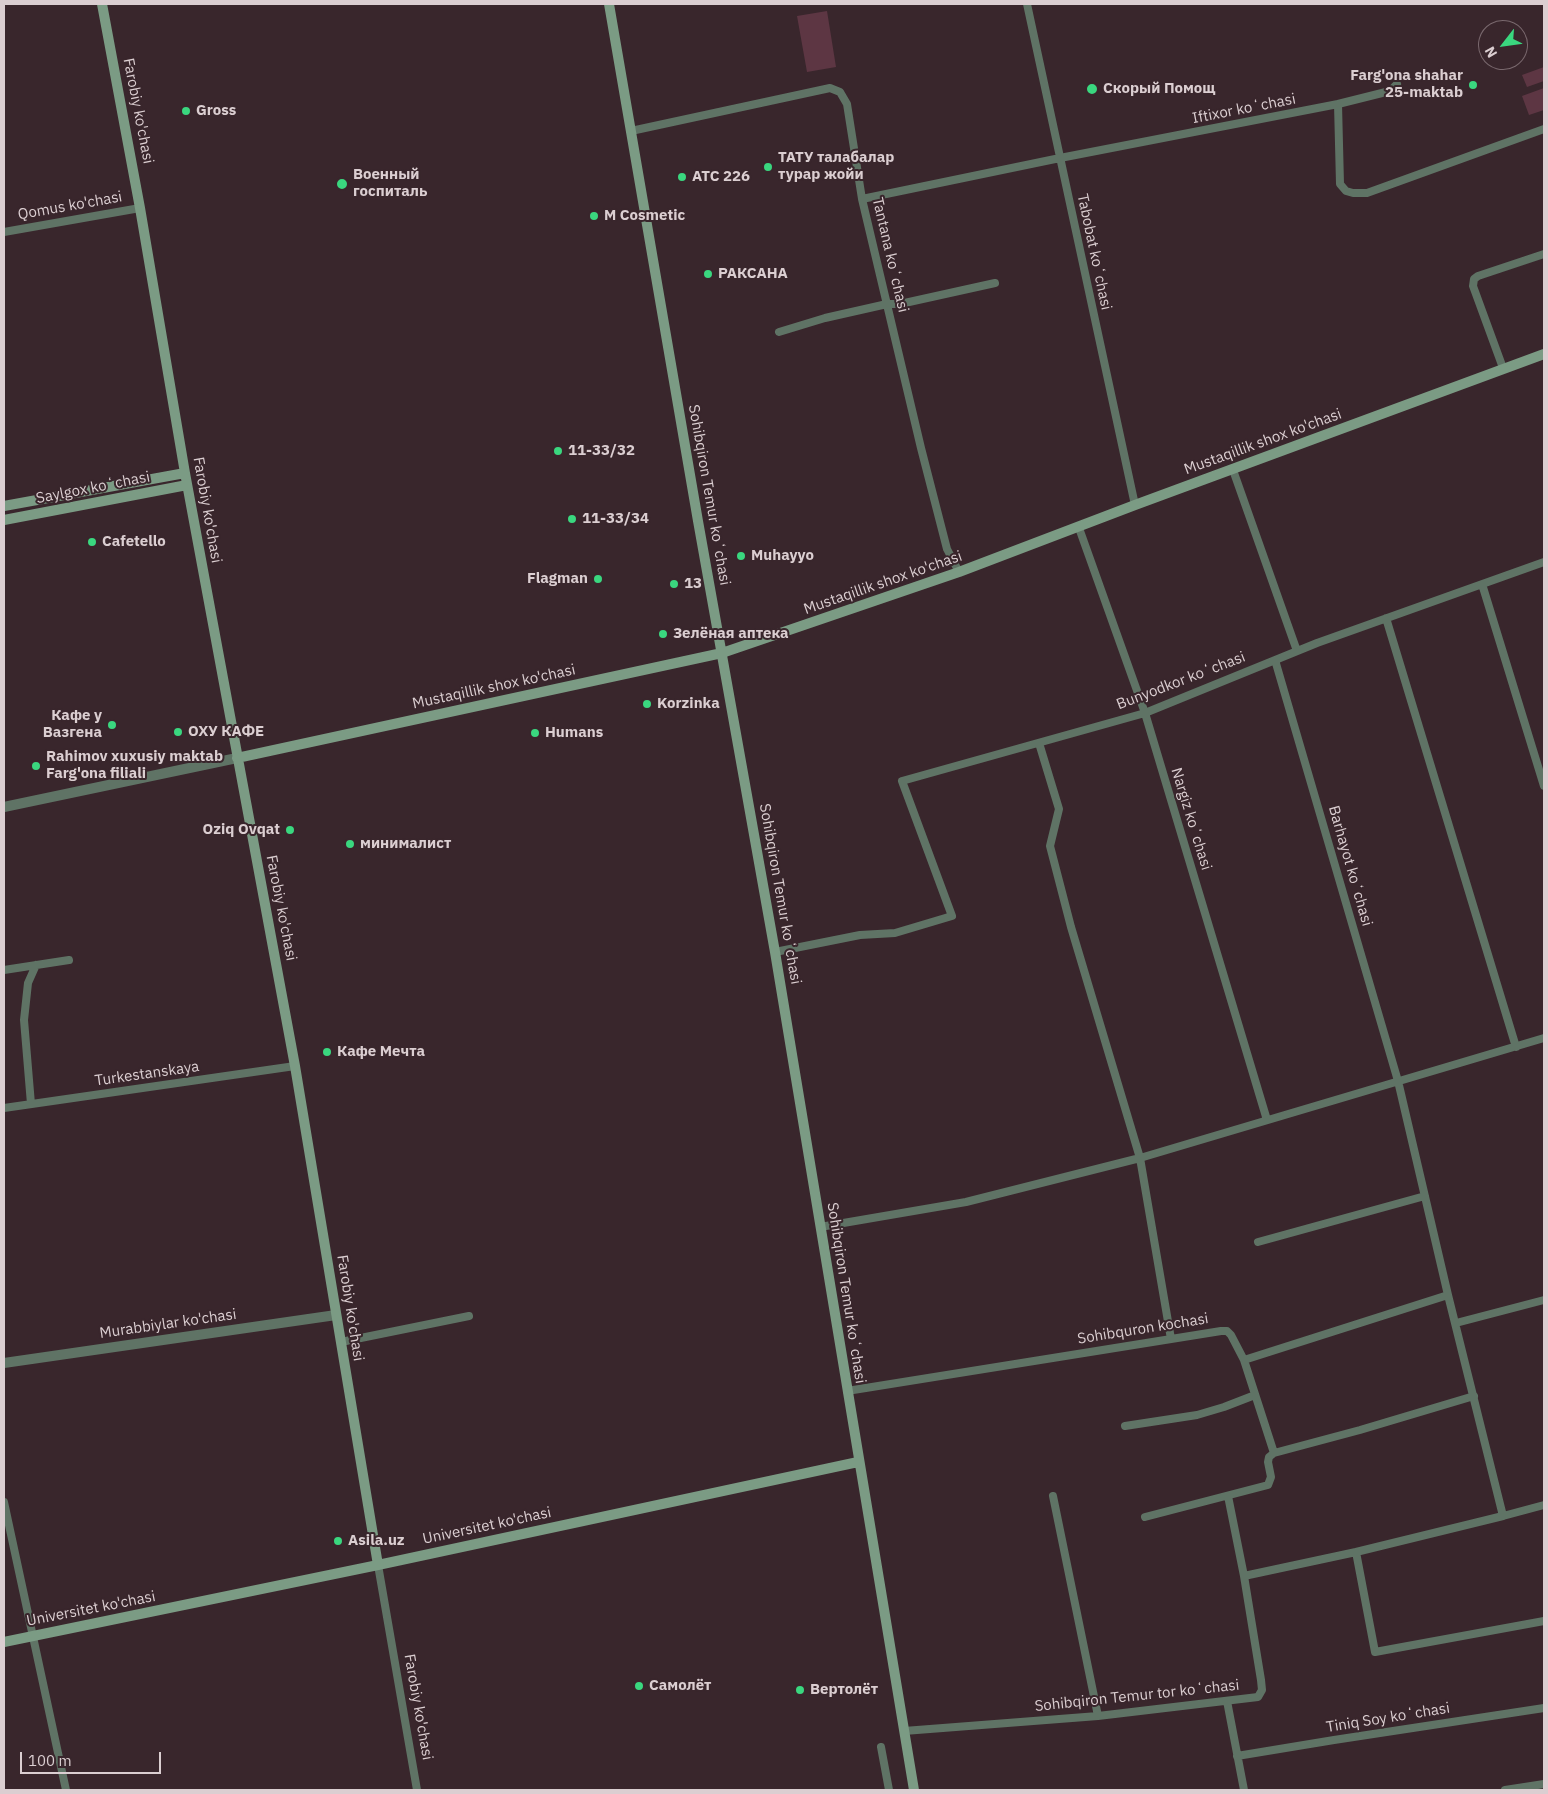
<!DOCTYPE html>
<meta charset="utf-8">
<style>
body{margin:0}
#map{position:relative;width:1548px;height:1794px;overflow:hidden;background:#39262c;font-family:"IBM Plex Sans",sans-serif}
canvas{display:block}
.frame{position:absolute;inset:0;border:5px solid #dbced1;pointer-events:none}
.north{position:absolute;left:1478px;top:20px;width:50px;height:50px;box-sizing:border-box;background:#39262c;border:1px solid #7a696e;border-radius:50%;rotate:240deg;font-size:14px;font-weight:700;line-height:20px;text-align:center;color:#dbced1}
.north::after{content:'';display:block;margin:auto;width:18px;height:22px;background:#3ad77f;clip-path:polygon(50% 0,100% 100%,50% 72%,0 100%)}
.scale{position:absolute;left:20px;top:1752px;width:141px;height:22px;box-sizing:border-box;border:2px solid #dbced1;border-top:0;padding-left:6px;font-size:15px;line-height:18px;white-space:nowrap;color:#dbced1;-webkit-text-stroke:4px #39262c;paint-order:stroke}
</style>
<div id="map">
<canvas width="1548" height="1794"></canvas>
<div class="frame"></div>
<div class="north">N</div>
<div class="scale">100 m</div>
</div>
<script>
const g = document.querySelector('canvas').getContext('2d');
g.lineJoin = 'round';
function fill(path, color) {
  g.fillStyle = color;
  g.fill(path, 'evenodd');
}
function poly(rows) {
  const path = new Path2D();
  for (const r of rows) {
    path.moveTo(r[0], r[1]);
    for (let i = 2; i < r.length; i += 2) path.lineTo(r[i], r[i + 1]);
  }
  return path;
}
function stroke(path, color, width, dash) {
  g.strokeStyle = color;
  g.lineWidth = width;
  g.lineCap = dash ? 'butt' : 'round';
  g.setLineDash(dash || []);
  g.stroke(path);
}
function write(font, color, halo, rows, align = 'center') {
  g.font = font + ' "IBM Plex Sans",sans-serif';
  g.lineWidth = 4;
  g.setLineDash([]);
  g.textBaseline = 'middle';
  g.strokeStyle = halo;
  g.fillStyle = color;
  for (const [text, x, y, turn = 0] of rows) {
    g.save();
    g.translate(x, y);
    g.rotate((+turn || 0) * Math.PI / 180);
    g.textAlign = isNaN(turn) ? turn : align;
    if (halo) g.strokeText(text, 0, 0);
    g.fillText(text, 0, 0);
    g.restore();
  }
}
fill(poly([
 [827,11,836,67,807,72,797,16],
 [1544,67,1544,81,1527,87,1522,75],
 [1544,88,1544,110,1529,115,1522,96]
]), '#5d3643');
stroke(poly([
 [1027,4,1135,505],
 [1338,104,1390,91,1397,84],
 [631,131,830,88,840,92,847,104,862,199,921,448,947,549,959,572],
 [862,199,1060,158,1338,104,1340,184,1346,191,1353,193,1367,193,1544,129],
 [4,232,140,208],
 [779,332,825,318,887,304,900,304,995,283],
 [1503,368,1473,286,1474,279,1478,276,1544,254],
 [1233,470,1297,651],
 [1079,528,1145,713,1267,1120],
 [1482,584,1544,786],
 [1386,618,1516,1047],
 [1275,660,1398,1081,1448,1295,1503,1516,1544,1505],
 [1039,743,1059,809,1050,846,1071,927,1140,1158,1171,1339],
 [775,952,860,935,895,933,952,916,902,781,1145,713,1317,643,1544,562],
 [4,970,69,960],
 [31,1104,24,1020,28,983,36,965],
 [4,1108,295,1066],
 [820,1227,966,1202,1140,1158,1544,1038],
 [1258,1242,1425,1196],
 [1456,1323,1544,1300],
 [341,1342,469,1316],
 [1244,1360,1274,1453],
 [847,1391,1221,1331,1227,1331,1231,1335,1244,1360,1448,1295],
 [1125,1426,1197,1415,1224,1407,1255,1395],
 [1053,1496,1098,1716],
 [4,1502,66,1790],
 [1145,1517,1268,1485,1271,1477,1268,1462,1269,1457,1274,1453,1360,1430,1474,1396],
 [1356,1552,1503,1516],
 [378,1565,417,1790],
 [1244,1576,1356,1552,1375,1652,1544,1621],
 [1227,1701,1244,1790],
 [904,1731,1098,1716,1258,1697,1262,1690,1261,1680,1244,1576,1228,1496],
 [881,1747,889,1790],
 [1237,1756,1334,1740,1544,1708],
 [1505,1790,1544,1784]
]), '#5f7365', 8);
stroke(poly([
 [4,807,237,758],
 [4,1363,336,1315]
]), '#5f7365', 10);
stroke(poly([
 [102,4,140,208,185,473,295,1066,378,1565],
 [609,4,698,521,775,952,914,1790],
 [4,506,185,473],
 [4,520,187,485],
 [237,758,722,653,959,572,1135,505,1544,354],
 [4,1642,378,1565,858,1462]
]), '#7b9b84', 10);
for (const [x, y, r, color] of [
 [1473,85,5,"#3ad77f"],
 [1092,89,6,"#3ad77f"],
 [186,111,5,"#3ad77f"],
 [768,167,5,"#3ad77f"],
 [682,177,5,"#3ad77f"],
 [342,184,6,"#3ad77f"],
 [594,216,5,"#3ad77f"],
 [708,274,5,"#3ad77f"],
 [558,451,5,"#3ad77f"],
 [572,519,5,"#3ad77f"],
 [92,542,5,"#3ad77f"],
 [741,556,5,"#3ad77f"],
 [598,579,5,"#3ad77f"],
 [674,584,5,"#3ad77f"],
 [663,634,5,"#3ad77f"],
 [647,704,5,"#3ad77f"],
 [112,725,5,"#3ad77f"],
 [178,732,5,"#3ad77f"],
 [535,733,5,"#3ad77f"],
 [36,766,5,"#3ad77f"],
 [290,830,5,"#3ad77f"],
 [350,844,5,"#3ad77f"],
 [327,1052,5,"#3ad77f"],
 [338,1541,5,"#3ad77f"],
 [639,1686,5,"#3ad77f"],
 [800,1690,5,"#3ad77f"]
]) {
  const dot = new Path2D();
  dot.arc(x, y, r, 0, 2 * Math.PI);
  g.fillStyle = color;
  g.fill(dot);
  stroke(dot, '#39262c', 2);
}
write('bold 15px', '#dbced1', '#39262c', [
 ["Farg'ona shahar",1463,76,"right"],
 ["25-maktab",1463,93,"right"],
 ["Скорый Помощ",1103,89],
 ["Gross",196,111],
 ["ТАТУ талабалар",778,158],
 ["турар жойи",778,175],
 ["Военный",353,175],
 ["госпиталь",353,192],
 ["АТС 226",692,177],
 ["M Cosmetic",604,216],
 ["РАКСАНА",718,274],
 ["11-33/32",568,451],
 ["11-33/34",582,519],
 ["Cafetello",102,542],
 ["Muhayyo",751,556],
 ["Flagman",588,579,"right"],
 ["13",684,584],
 ["Зелёная аптека",673,634],
 ["Korzinka",657,704],
 ["Кафе у",102,716,"right"],
 ["Вазгена",102,733,"right"],
 ["ОХУ КАФЕ",188,732],
 ["Humans",545,733],
 ["Rahimov xuxusiy maktab",46,757],
 ["Farg'ona filiali",46,774],
 ["Oziq Ovqat",280,830,"right"],
 ["минималист",360,844],
 ["Кафе Мечта",337,1052],
 ["Asila.uz",348,1541],
 ["Самолёт",649,1686],
 ["Вертолёт",810,1690]
], 'left');
write('15px', '#dbced1', '#39262c', [
 ["Iftixor koʻchasi",1244,109,-11],
 ["Farobiy ko'chasi",138,111,79],
 ["Qomus ko'chasi",70,206,-10],
 ["Tabobat koʻchasi",1094,252,78],
 ["Tantana koʻchasi",890,255,77],
 ["Mustaqillik shox ko'chasi",1263,442,-20],
 ["Saylgox koʻchasi",93,488,-11],
 ["Sohibqiron Temur koʻchasi",709,495,80],
 ["Farobiy ko'chasi",207,510,80],
 ["Mustaqillik shox ko'chasi",883,583,-19],
 ["Bunyodkor koʻchasi",1181,681,-21],
 ["Mustaqillik shox ko'chasi",494,687,-12],
 ["Nargiz koʻchasi",1191,819,73],
 ["Barhayot koʻchasi",1350,866,74],
 ["Sohibqiron Temur koʻchasi",780,894,80],
 ["Farobiy ko'chasi",281,908,79],
 ["Turkestanskaya",147,1074,-8],
 ["Sohibqiron Temur koʻchasi",846,1293,81],
 ["Farobiy ko'chasi",350,1308,81],
 ["Murabbiylar ko'chasi",168,1324,-8],
 ["Sohibquron kochasi",1143,1329,-9],
 ["Universitet ko'chasi",487,1526,-12],
 ["Universitet ko'chasi",91,1609,-11],
 ["Sohibqiron Temur tor koʻchasi",1137,1696,-6],
 ["Farobiy ko'chasi",418,1707,80],
 ["Tiniq Soy koʻchasi",1388,1718,-9]
]);
</script>
